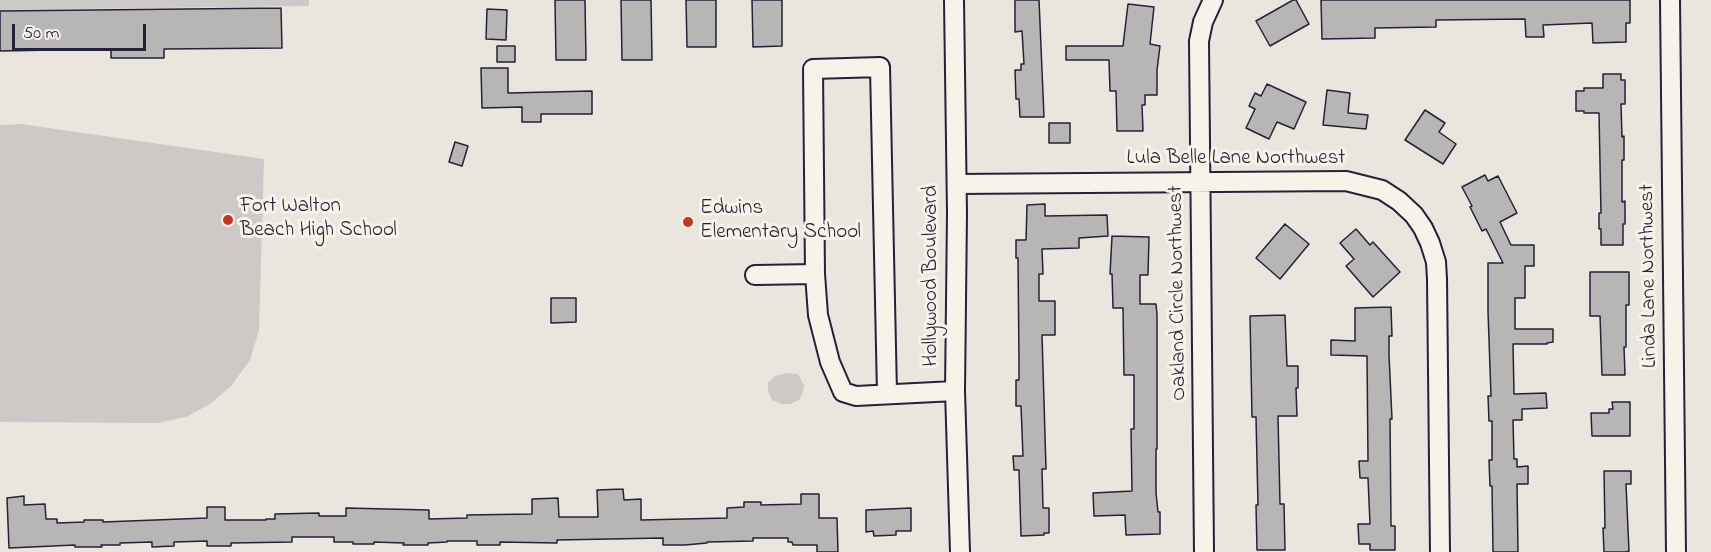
<!DOCTYPE html>
<style>
body{margin:0}
#map{position:relative;width:1711px;height:552px;overflow:hidden;background:#eae6de;font-family:"Indie Flower",sans-serif}
canvas{display:block}
.scale{position:absolute;left:12px;top:24px;width:134px;height:27px;box-sizing:border-box;border:3px solid #22223b;border-top:0;padding-left:8px;font-size:18px;line-height:21px;white-space:nowrap;color:#22223b;-webkit-text-stroke:4px #f7f3e8;paint-order:stroke}
</style>
<div id="map">
<canvas width="1711" height="552"></canvas>
<div class="scale">50 m</div>
</div>
<script>
const g = document.querySelector('canvas').getContext('2d');
g.lineJoin = 'round';
function fill(path, color) {
  g.fillStyle = color;
  g.fill(path, 'evenodd');
}
function poly(rows) {
  const path = new Path2D();
  for (const r of rows) {
    path.moveTo(r[0], r[1]);
    for (let i = 2; i < r.length; i += 2) path.lineTo(r[i], r[i + 1]);
  }
  return path;
}
function stroke(path, color, width, dash) {
  g.strokeStyle = color;
  g.lineWidth = width;
  g.lineCap = dash ? 'butt' : 'round';
  g.setLineDash(dash || []);
  g.stroke(path);
}
function write(font, color, halo, rows, align = 'center') {
  g.font = font + ' "Indie Flower",sans-serif';
  g.lineWidth = 6;
  g.setLineDash([]);
  g.textBaseline = 'middle';
  g.strokeStyle = halo;
  g.fillStyle = color;
  for (const [text, x, y, turn = 0] of rows) {
    g.save();
    g.translate(x, y);
    g.rotate((+turn || 0) * Math.PI / 180);
    g.textAlign = isNaN(turn) ? turn : align;
    if (halo) g.strokeText(text, 0, 0);
    g.fillText(text, 0, 0);
    g.restore();
  }
}
fill(poly([
 [0,0,309,0,309,6,0,10],
 [21,124,264,159,259,330,250,360,231,386,210,404,186,417,157,423,0,422,0,125],
 [788,373,798,374,804,385,803,392,799,400,790,404,782,404,772,400,768,391,768,383,775,376]
]), '#cdc9c6');
const building = poly([
 [555,0,585,0,586,60,556,60,555,0],
 [621,0,651,0,652,60,622,60,621,0],
 [686,0,716,0,716,47,687,47,686,0],
 [752,0,782,0,782,46,753,47,752,0],
 [1015,0,1039,0,1044,117,1020,117,1019,99,1016,99,1015,70,1021,70,1021,64,1024,64,1022,31,1015,32,1015,0],
 [1293,0,1296,0,1309,24,1270,46,1256,21,1293,0],
 [1321,0,1630,0,1630,23,1626,23,1626,42,1593,43,1592,23,1543,25,1544,37,1526,37,1525,19,1436,20,1436,27,1375,28,1375,38,1322,39,1321,0],
 [1128,4,1154,7,1150,44,1160,46,1157,70,1157,95,1145,95,1145,105,1142,105,1143,131,1117,131,1116,91,1110,91,1109,60,1066,60,1066,46,1123,46,1128,4],
 [281,8,282,48,164,49,164,58,111,58,111,49,0,51,0,11,281,8],
 [487,9,507,10,506,40,486,39,487,9],
 [497,46,515,46,515,62,497,62,497,46],
 [481,68,508,68,508,93,592,91,592,114,541,114,541,122,522,122,522,107,482,108,481,68],
 [1603,74,1621,74,1621,80,1625,80,1625,104,1621,104,1622,137,1624,136,1624,160,1622,160,1622,202,1625,201,1625,224,1623,224,1623,245,1601,245,1601,229,1599,229,1599,213,1601,213,1599,113,1584,113,1584,111,1576,111,1576,91,1584,91,1584,88,1603,88,1603,74],
 [1267,84,1306,102,1294,129,1277,122,1269,139,1246,128,1255,109,1249,106,1255,93,1261,96,1267,84],
 [1327,90,1350,93,1348,113,1368,115,1366,129,1323,125,1327,90],
 [1425,110,1445,123,1439,132,1456,144,1443,164,1405,140,1425,110],
 [1049,123,1070,123,1070,143,1049,143,1049,123],
 [455,142,468,146,462,166,449,162,455,142],
 [1485,175,1488,181,1498,176,1517,213,1500,222,1511,245,1534,245,1534,266,1525,266,1525,298,1515,298,1515,329,1553,329,1553,342,1547,343,1547,344,1513,344,1514,394,1546,393,1547,408,1522,409,1522,420,1513,420,1514,459,1517,459,1517,467,1528,466,1528,484,1517,484,1518,552,1493,552,1492,486,1490,486,1489,460,1492,460,1492,421,1489,421,1488,396,1491,396,1488,311,1488,263,1503,263,1486,229,1482,231,1470,207,1472,206,1462,187,1485,175],
 [1045,204,1045,216,1107,215,1108,236,1079,238,1079,248,1042,249,1043,274,1039,274,1039,301,1055,301,1055,335,1042,335,1046,469,1042,469,1043,508,1049,508,1049,533,1044,533,1044,535,1021,536,1019,470,1014,470,1013,456,1023,456,1021,406,1016,406,1016,380,1019,380,1019,360,1018,258,1016,258,1016,240,1026,240,1027,205,1045,204],
 [1285,224,1309,244,1280,279,1256,258,1285,224],
 [1356,229,1370,245,1373,242,1400,272,1373,297,1346,266,1354,259,1340,243,1356,229],
 [1112,236,1149,237,1148,275,1140,275,1140,304,1156,304,1157,315,1157,449,1156,449,1156,493,1158,512,1160,512,1160,534,1126,535,1125,515,1094,516,1093,493,1132,491,1131,429,1134,429,1134,375,1124,375,1123,308,1113,308,1112,274,1110,274,1112,236],
 [1590,272,1629,272,1629,305,1626,305,1626,347,1624,347,1625,375,1602,375,1600,316,1590,316,1590,272],
 [551,298,576,298,576,322,551,323,551,298],
 [1391,307,1392,336,1389,336,1389,355,1392,419,1390,419,1391,526,1395,526,1395,550,1370,550,1370,544,1359,544,1358,524,1370,524,1368,478,1360,478,1359,461,1368,461,1367,356,1331,355,1331,340,1355,341,1355,308,1391,307],
 [1285,315,1287,366,1298,366,1298,388,1296,388,1297,416,1278,416,1280,504,1284,504,1285,550,1257,550,1256,505,1258,505,1256,417,1252,417,1250,316,1285,315],
 [1612,402,1630,402,1630,436,1592,436,1591,413,1609,413,1609,409,1613,409,1612,402],
 [1604,471,1631,471,1631,484,1626,484,1629,551,1626,552,1604,552,1603,528,1605,528,1604,471],
 [623,489,624,500,641,499,641,520,727,518,727,508,744,507,744,502,761,502,761,505,801,504,801,494,819,494,819,518,837,518,838,552,817,552,817,545,793,545,792,542,788,542,788,538,753,538,753,541,707,542,707,543,685,545,663,545,663,538,557,540,557,543,500,542,500,545,477,545,477,541,447,541,447,542,428,543,428,545,403,545,404,543,374,542,374,544,353,544,353,542,334,542,334,537,292,537,292,542,231,543,231,546,207,546,207,541,174,542,174,546,152,547,152,542,120,543,120,545,101,545,102,547,75,547,75,545,9,548,7,498,24,496,24,505,45,504,46,519,57,519,57,523,84,522,84,520,103,520,103,522,207,518,207,507,225,507,225,520,266,520,266,519,275,519,275,514,319,513,319,516,346,516,346,508,429,510,429,519,467,518,467,515,532,514,532,499,558,498,559,517,598,517,597,490,623,489],
 [911,508,911,531,896,531,896,535,874,536,873,531,866,532,866,510,911,508]
]);
fill(building, '#b8b6b5');
stroke(building, '#22223b', 1.5);
const minor = poly([
 [954,0,957,213,955,391,960,552],
 [1670,0,1676,552],
 [957,184,1346,181,1382,190,1399,201,1414,215,1423,228,1430,243,1436,262,1437,279,1440,552],
 [755,275,815,274],
 [887,394,880,67,813,69,815,274,818,315,830,362,843,392,856,396,955,391],
 [1204,552,1199,41,1203,22,1213,0]
]);
stroke(minor, '#22223b', 22);
stroke(minor, '#f7f3e8', 18);
for (const [x, y, r, color] of [
 [228,220,6,"#c8321e"],
 [688,222,6,"#c8321e"]
]) {
  const dot = new Path2D();
  dot.arc(x, y, r, 0, 2 * Math.PI);
  g.fillStyle = color;
  g.fill(dot);
  stroke(dot, '#f7f3e8', 2);
}
write('21px', '#22223b', '#f7f3e8', [
 ["Lula Belle Lane Northwest",1236,160],
 ["Hollywood Boulevard",933,276,-90],
 ["Linda Lane Northwest",1650,276,-91],
 ["Oakland Circle Northwest",1179,293,-91]
]);
write('21px', '#22223b', '#f7f3e8', [
 ["Fort Walton",240,208],
 ["Beach High School",240,232],
 ["Edwins",700,210],
 ["Elementary School",700,234]
], 'left');
</script>
